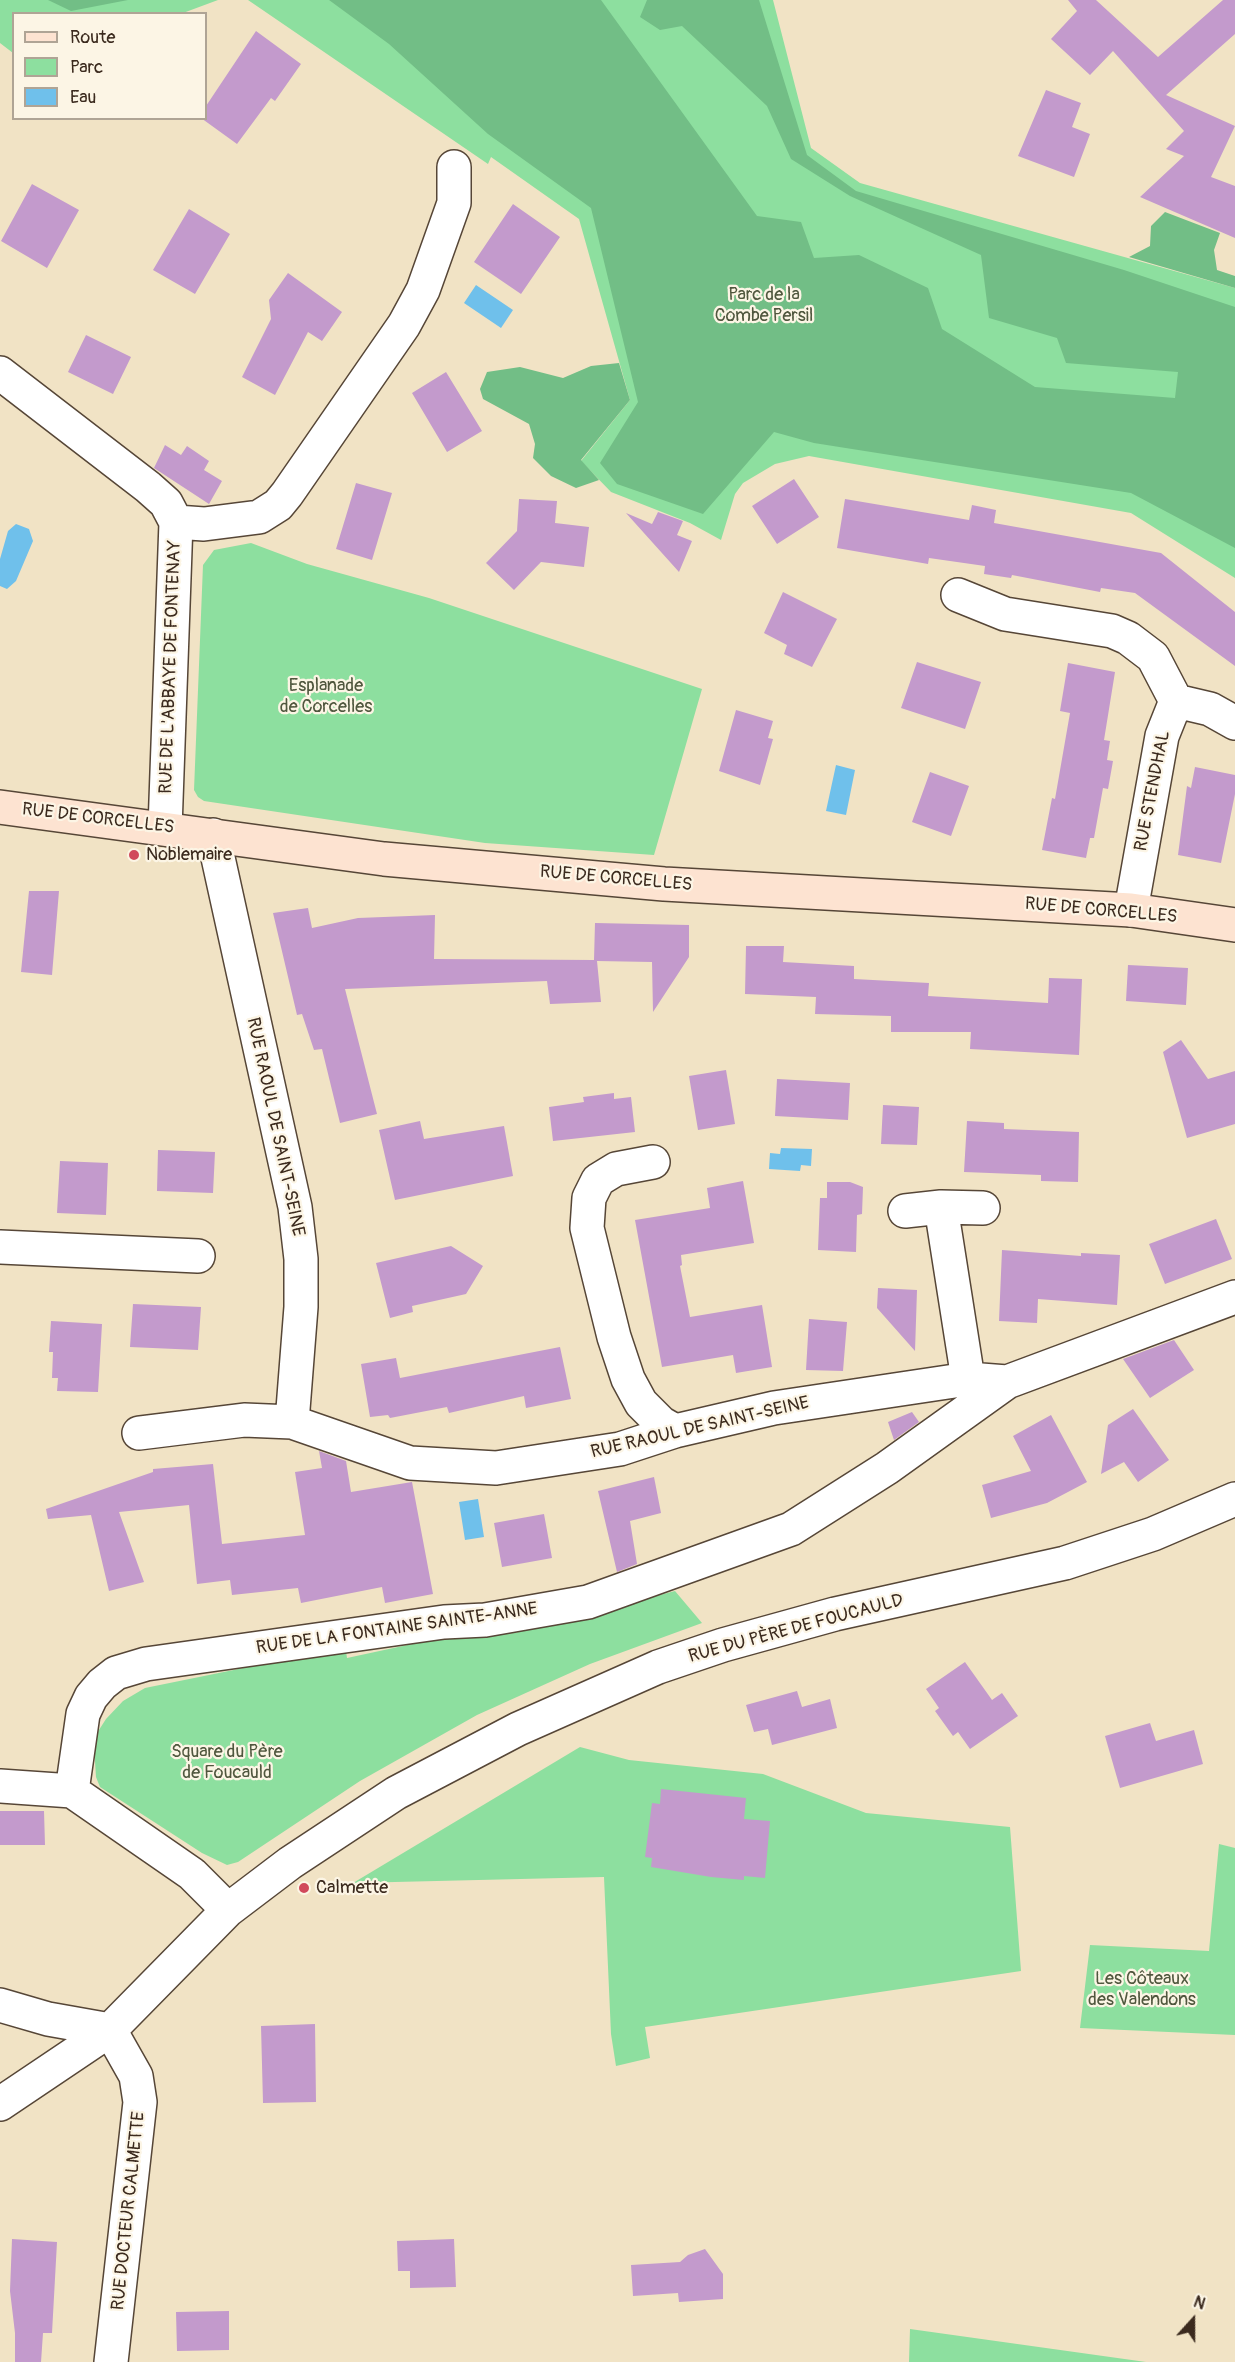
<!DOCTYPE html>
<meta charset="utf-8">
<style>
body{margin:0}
#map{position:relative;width:1235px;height:2362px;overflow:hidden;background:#f1e3c5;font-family:Pangolin,sans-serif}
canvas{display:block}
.legend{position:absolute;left:12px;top:12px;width:195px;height:108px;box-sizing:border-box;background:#fcf5e5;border:2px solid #afa495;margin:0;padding:8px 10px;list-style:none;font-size:18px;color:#3b2a1e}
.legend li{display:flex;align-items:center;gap:12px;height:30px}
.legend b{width:30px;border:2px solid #afa495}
.north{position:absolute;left:1163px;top:2290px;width:60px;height:60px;-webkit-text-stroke:4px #fcf5e5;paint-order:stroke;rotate:21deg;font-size:16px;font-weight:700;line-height:24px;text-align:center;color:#3b2a1e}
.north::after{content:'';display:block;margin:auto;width:21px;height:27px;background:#3b2a1e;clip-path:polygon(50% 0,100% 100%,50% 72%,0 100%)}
</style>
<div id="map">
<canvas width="1235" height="2362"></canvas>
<ul class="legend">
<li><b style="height:8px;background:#fde3d1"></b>Route</li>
<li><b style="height:16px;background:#8ddf9f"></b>Parc</li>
<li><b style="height:16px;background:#6fc0eb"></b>Eau</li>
</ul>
<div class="north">N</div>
</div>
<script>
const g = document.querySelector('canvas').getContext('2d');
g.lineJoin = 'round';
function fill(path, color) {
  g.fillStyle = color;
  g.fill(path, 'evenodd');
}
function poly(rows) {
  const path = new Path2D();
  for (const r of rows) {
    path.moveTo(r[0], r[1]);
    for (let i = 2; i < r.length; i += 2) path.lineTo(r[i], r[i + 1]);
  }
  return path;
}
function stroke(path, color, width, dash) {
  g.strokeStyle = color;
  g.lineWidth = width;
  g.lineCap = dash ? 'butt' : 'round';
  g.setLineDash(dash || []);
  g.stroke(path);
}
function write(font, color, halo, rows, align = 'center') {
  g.font = font + ' Pangolin,sans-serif';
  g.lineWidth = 4.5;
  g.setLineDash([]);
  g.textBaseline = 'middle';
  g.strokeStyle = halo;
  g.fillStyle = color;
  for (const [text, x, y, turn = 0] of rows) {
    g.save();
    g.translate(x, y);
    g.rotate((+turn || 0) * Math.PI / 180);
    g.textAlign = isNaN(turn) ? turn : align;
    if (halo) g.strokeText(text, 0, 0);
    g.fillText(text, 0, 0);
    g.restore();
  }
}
fill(poly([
 [0,0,218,0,183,13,14,14,13,53,0,43],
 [248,0,773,0,811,148,860,183,1235,288,1235,578,1131,513,809,456,775,464,743,483,735,494,721,540,690,523,611,492,581,461,630,400,579,219,491,157,488,164],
 [251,543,307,564,429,598,702,689,654,855,485,843,204,801,198,797,194,790,203,565,214,550],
 [675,1591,702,1623,590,1664,477,1715,360,1781,238,1862,227,1865,202,1853,100,1787,96,1777,94,1746,97,1733,106,1719,123,1701,145,1688,332,1650,346,1651,347,1658,440,1638,515,1633],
 [580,1747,629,1760,763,1774,866,1813,1010,1827,1021,1971,645,2027,650,2058,616,2066,611,2034,604,1877,353,1883],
 [1219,1844,1235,1848,1235,2035,1080,2028,1090,1945,1209,1951],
 [910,2329,1146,2362,909,2362]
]), '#8ddf9f');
fill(poly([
 [48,0,128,0,71,11],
 [329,0,601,0,757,216,801,222,814,258,859,255,928,288,942,329,1035,387,1175,398,1178,372,1066,363,1057,338,989,318,981,255,850,196,791,159,767,106,682,26,660,30,640,17,647,0,759,0,807,155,856,191,1124,270,1235,307,1235,548,1131,493,814,443,774,432,703,514,617,484,600,463,638,402,591,208,488,134,389,44],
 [1165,212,1220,233,1214,250,1217,270,1235,276,1235,288,1129,257,1150,246,1151,226],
 [619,363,630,400,581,460,599,480,576,488,551,476,533,458,535,444,529,424,483,399,480,389,487,372,520,367,563,378,591,366]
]), '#72be86');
fill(poly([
 [476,285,513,310,501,328,464,303],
 [16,524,29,529,33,541,16,581,7,589,0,586,0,559,8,531],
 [836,765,855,770,846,815,826,811],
 [781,1148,812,1149,811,1166,801,1165,800,1171,769,1169,770,1153,780,1154],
 [478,1499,484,1537,465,1540,459,1502]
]), '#6fc0eb');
fill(poly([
 [1068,0,1096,0,1158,57,1223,0,1235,0,1235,34,1166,95,1235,126,1211,177,1235,186,1235,238,1140,197,1184,156,1166,149,1184,131,1113,51,1090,75,1051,39,1077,11],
 [256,31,301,64,275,101,271,98,237,144,201,118,206,118,206,106],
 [1046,90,1081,103,1072,127,1090,134,1074,177,1018,156],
 [32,184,79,210,47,268,1,241],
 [513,204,560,237,521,294,474,262],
 [189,209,230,234,195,294,153,270],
 [288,273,342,312,322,341,308,332,275,395,242,377,271,319,269,300],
 [86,335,131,357,113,394,68,372],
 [446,372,482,431,447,452,412,393],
 [165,445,181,455,187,446,209,461,204,470,222,481,209,504,154,468],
 [794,479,819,517,777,544,752,506],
 [356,483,392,493,372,560,336,549],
 [519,499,557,501,555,523,589,527,584,567,541,562,514,590,486,563,517,531],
 [845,499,969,520,972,505,996,510,994,523,1161,553,1235,612,1235,666,1135,593,1101,588,1100,592,1012,575,1011,578,984,574,985,566,929,558,928,564,837,548],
 [658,512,683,521,677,535,692,541,679,572,626,513,652,524],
 [783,592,837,619,812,667,784,654,787,645,764,633],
 [917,662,981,682,965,729,901,708],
 [1068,663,1115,672,1104,740,1110,741,1107,760,1113,761,1108,789,1103,788,1094,838,1090,838,1086,858,1042,850,1052,798,1055,799,1070,713,1060,711],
 [736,710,773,721,768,738,773,739,760,785,719,771],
 [1195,767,1235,775,1235,794,1221,863,1178,855,1187,786,1191,788],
 [930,772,969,786,951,836,912,822],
 [29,891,59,891,52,975,21,972],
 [308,908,312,928,358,918,435,915,434,959,594,960,595,923,689,925,689,957,653,1012,652,962,597,961,601,1002,550,1004,547,981,345,989,377,1114,340,1123,322,1049,314,1050,302,1014,297,1015,273,913],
 [746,946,784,946,783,962,854,966,854,979,929,983,928,996,1048,1003,1049,978,1082,979,1079,1055,970,1049,971,1032,891,1032,891,1016,815,1014,816,997,745,994],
 [1128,965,1188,968,1186,1005,1126,1001],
 [1181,1040,1208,1079,1235,1071,1235,1124,1187,1138,1163,1052],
 [726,1070,735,1124,698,1130,689,1076],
 [777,1079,850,1083,848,1120,775,1116],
 [614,1093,614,1099,631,1097,635,1132,553,1141,549,1107,584,1102,583,1097],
 [883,1105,919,1107,917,1145,881,1144],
 [420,1121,424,1139,504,1126,513,1176,395,1200,379,1130],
 [967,1121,1004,1123,1004,1129,1079,1132,1078,1182,1041,1181,1041,1175,964,1172],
 [158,1150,215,1152,213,1193,157,1191],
 [60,1161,108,1163,106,1215,57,1213],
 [743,1181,754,1243,681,1255,682,1265,680,1266,690,1317,762,1305,772,1367,736,1373,733,1355,662,1367,635,1220,710,1208,707,1188],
 [827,1182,850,1182,863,1187,862,1214,857,1215,856,1252,818,1250,820,1198,827,1198],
 [1216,1219,1232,1259,1165,1284,1149,1244],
 [451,1246,483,1266,466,1294,412,1306,413,1312,390,1318,376,1263],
 [1002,1250,1081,1256,1081,1253,1120,1255,1117,1305,1038,1299,1037,1323,999,1321],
 [878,1288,917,1290,915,1351,877,1308],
 [133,1304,201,1307,198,1350,130,1347],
 [809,1319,847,1322,843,1371,806,1370],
 [51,1321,102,1324,98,1392,57,1391,58,1378,52,1378,53,1352,49,1352],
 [1174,1340,1194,1370,1150,1398,1123,1359],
 [560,1347,571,1399,526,1408,524,1396,449,1413,447,1407,390,1418,388,1415,370,1417,361,1364,396,1358,400,1378],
 [1133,1409,1169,1460,1138,1482,1124,1462,1101,1474,1108,1425],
 [912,1412,919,1422,894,1440,888,1422],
 [1051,1415,1087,1482,1047,1503,991,1518,982,1485,1031,1471,1013,1436],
 [319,1451,346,1461,351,1492,412,1482,433,1594,385,1603,382,1587,301,1603,298,1588,232,1595,230,1580,197,1584,189,1505,119,1512,144,1582,109,1591,91,1515,48,1519,46,1509,153,1472,153,1469,213,1464,222,1544,305,1535,295,1472,322,1468],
 [654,1477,661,1513,630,1521,637,1564,617,1572,598,1491],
 [544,1514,552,1558,502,1567,494,1523],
 [965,1662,992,1700,1002,1693,1018,1716,970,1749,958,1732,953,1736,935,1711,939,1708,926,1689],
 [797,1691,802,1707,830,1699,837,1728,772,1745,768,1729,754,1732,746,1705],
 [1150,1723,1156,1741,1194,1730,1203,1764,1120,1788,1105,1736],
 [661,1789,746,1798,744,1819,770,1821,765,1878,744,1876,744,1880,711,1877,651,1867,652,1858,645,1857,652,1803,660,1804],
 [0,1811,44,1811,45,1845,0,1845],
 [315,2024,316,2102,263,2103,261,2026],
 [12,2239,57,2242,52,2333,43,2333,41,2362,15,2362,15,2333,10,2291],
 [454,2239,456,2287,410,2288,410,2271,398,2271,397,2241],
 [705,2249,723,2274,723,2299,679,2302,678,2293,633,2296,631,2265,680,2262,688,2255],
 [229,2311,229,2350,177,2351,176,2312]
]), '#c39acc');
const minor = poly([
 [0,373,148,487,166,503,176,522,165,828],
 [176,522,204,524,259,517,278,505,287,494,404,325,423,290,454,203,454,167],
 [958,595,1005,614,1112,631,1128,638,1153,657,1176,701],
 [213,835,295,1207,301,1259,301,1307,292,1422,410,1463,496,1468,620,1449,675,1431,774,1408,968,1379,1007,1382],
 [1131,910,1162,736,1176,701,1210,709,1235,723],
 [653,1162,616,1169,598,1180,589,1198,587,1228,614,1337,628,1379,641,1403,661,1423,675,1431],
 [905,1211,941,1207],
 [0,1247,198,1256],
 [968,1379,941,1207,983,1208],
 [139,1433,244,1420,292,1422],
 [0,1786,72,1791],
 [228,1910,192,1874,72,1791,83,1714,91,1697,102,1684,116,1673,146,1664,444,1622,485,1620,588,1602,791,1529,887,1468,1007,1382,1235,1297],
 [0,2005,48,2019,110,2030],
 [110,2030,136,2076,140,2102,111,2362],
 [0,2104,110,2030,228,1910,290,1863,396,1793,518,1729,658,1667,723,1645,835,1614,1065,1563,1153,1534,1235,1499]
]);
const secondary = poly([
 [0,807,384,859,664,884,1131,910,1235,925]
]);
stroke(minor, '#564637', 36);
stroke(secondary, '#564637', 36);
stroke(minor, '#fff', 33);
stroke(secondary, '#fde3d1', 33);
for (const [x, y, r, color] of [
 [134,855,6,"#d1495b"],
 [304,1888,6,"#d1495b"]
]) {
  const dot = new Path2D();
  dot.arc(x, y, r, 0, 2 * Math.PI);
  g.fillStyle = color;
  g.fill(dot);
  stroke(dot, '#fcf5e5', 2);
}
write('18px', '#50573e', '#fcf5e5', [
 ["Parc de la",764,295],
 ["Combe Persil",764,316],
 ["Esplanade",326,686],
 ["de Corcelles",326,707],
 ["Square du Père",227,1752],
 ["de Foucauld",227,1773],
 ["Les Côteaux",1142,1979],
 ["des Valendons",1142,2000]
]);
write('18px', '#3b2a1e', '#fcf5e5', [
 ["RUE DE L'ABBAYE DE FONTENAY",171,667,-88],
 ["RUE STENDHAL",1153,791,-79],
 ["RUE DE CORCELLES",98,819,7],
 ["RUE DE CORCELLES",616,879,5],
 ["RUE DE CORCELLES",1101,911,5],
 ["RUE RAOUL DE SAINT-SEINE",275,1127,78],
 ["RUE RAOUL DE SAINT-SEINE",700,1428,-13],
 ["RUE DE LA FONTAINE SAINTE-ANNE",397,1629,-8],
 ["RUE DU PÈRE DE FOUCAULD",796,1629,-15],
 ["RUE DOCTEUR CALMETTE",129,2211,-84]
]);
write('18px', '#3b2a1e', '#fcf5e5', [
 ["Noblemaire",146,855],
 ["Calmette",316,1888]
], 'left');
</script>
